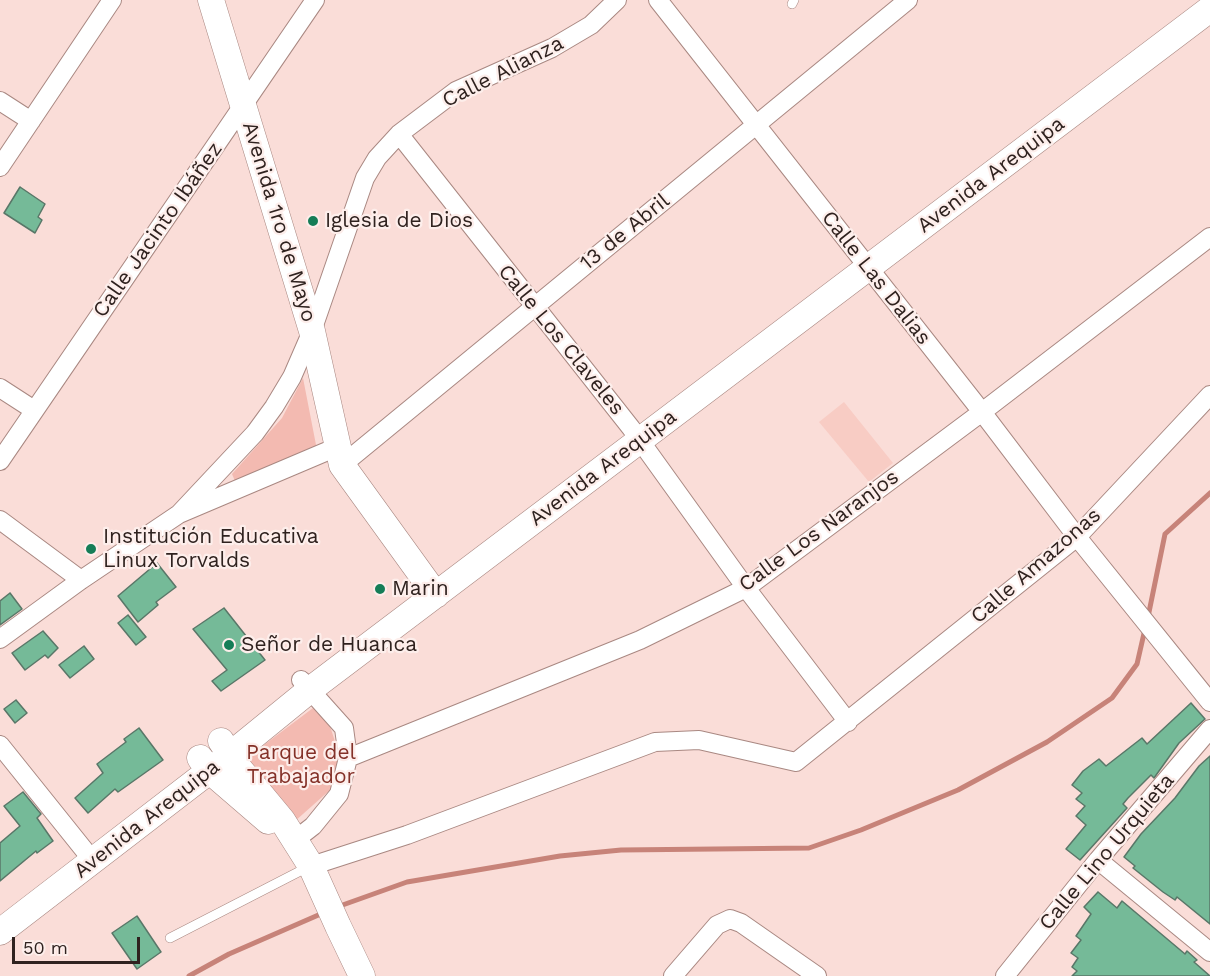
<!DOCTYPE html>
<meta charset="utf-8">
<style>
body{margin:0}
#map{position:relative;width:1210px;height:976px;overflow:hidden;background:#faddd8;font-family:"Work Sans",sans-serif}
canvas{display:block}
.scale{position:absolute;left:12px;top:937px;width:128px;height:27px;box-sizing:border-box;border:3px solid #2f221f;border-top:0;padding-left:8px;font-size:18px;line-height:21px;white-space:nowrap;color:#2f221f;-webkit-text-stroke:4px #fdeeeb;paint-order:stroke}
</style>
<div id="map">
<canvas width="1210" height="976"></canvas>
<div class="scale">50 m</div>
</div>
<script>
const g = document.querySelector('canvas').getContext('2d');
g.lineJoin = 'round';
function fill(path, color) {
  g.fillStyle = color;
  g.fill(path, 'evenodd');
}
function poly(rows) {
  const path = new Path2D();
  for (const r of rows) {
    path.moveTo(r[0], r[1]);
    for (let i = 2; i < r.length; i += 2) path.lineTo(r[i], r[i + 1]);
  }
  return path;
}
function stroke(path, color, width, dash) {
  g.strokeStyle = color;
  g.lineWidth = width;
  g.lineCap = dash ? 'butt' : 'round';
  g.setLineDash(dash || []);
  g.stroke(path);
}
function write(font, color, halo, rows, align = 'center') {
  g.font = font + ' "Work Sans",sans-serif';
  g.lineWidth = 4.5;
  g.setLineDash([]);
  g.textBaseline = 'middle';
  g.strokeStyle = halo;
  g.fillStyle = color;
  for (const [text, x, y, turn = 0] of rows) {
    g.save();
    g.translate(x, y);
    g.rotate((+turn || 0) * Math.PI / 180);
    g.textAlign = isNaN(turn) ? turn : align;
    if (halo) g.strokeText(text, 0, 0);
    g.fillText(text, 0, 0);
    g.restore();
  }
}
fill(poly([
 [844,402,893,463,869,482,819,422]
]), '#f8ccc4');
fill(poly([
 [303,378,317,450,235,481,232,474,282,418],
 [317,705,330,726,340,757,339,782,294,822,244,760]
]), '#f3bab1');
stroke(poly([
 [1148,617,1165,534,1210,493],
 [337,907,407,882,560,856,621,850,809,848,861,830,958,790,1047,742,1112,698,1137,664,1145,629],
 [189,976,229,954,323,913]
]), '#c78379', 5);
const building = poly([
 [20,187,45,204,38,217,42,220,35,233,4,213,20,187],
 [157,563,176,587,156,602,158,605,138,622,118,596,157,563],
 [10,593,22,609,0,625,0,601,10,593],
 [224,608,265,660,221,691,212,681,227,670,193,629,224,608],
 [128,615,146,637,136,645,118,623,128,615],
 [43,631,58,648,48,658,45,655,25,670,12,653,43,631],
 [84,646,94,659,70,678,59,665,84,646],
 [16,700,27,713,15,723,4,709,16,700],
 [1191,703,1205,719,1179,743,1154,778,1151,775,1128,798,1123,804,1127,808,1080,860,1066,849,1086,825,1076,816,1085,806,1076,799,1082,793,1072,785,1083,771,1099,759,1106,766,1142,738,1147,744,1191,703],
 [139,728,163,760,118,792,115,789,88,813,75,798,103,773,97,764,126,742,124,739,139,728],
 [1210,756,1210,924,1177,897,1175,900,1163,892,1133,868,1135,866,1124,857,1141,834,1175,798,1199,766,1210,756],
 [23,792,41,814,37,818,53,841,37,853,36,851,0,881,0,843,20,826,4,806,23,792],
 [1098,892,1117,908,1122,901,1185,954,1187,951,1197,960,1194,962,1210,976,1072,976,1077,971,1072,967,1078,958,1071,953,1081,940,1076,936,1091,914,1084,907,1098,892],
 [137,916,161,952,137,969,112,933,137,916]
]);
fill(building, '#75ba98');
stroke(building, '#597768', 1.5);
const service = poly([
 [792,4,794,0],
 [170,938,310,866]
]);
const minor = poly([
 [658,0,982,412,1077,537,1210,702],
 [0,101,31,121],
 [399,134,631,428,746,588,848,722],
 [0,167,112,0],
 [0,388,34,410],
 [0,461,315,0],
 [342,465,908,0],
 [179,514,255,433,274,407,292,377,312,331,365,178,377,158,399,134,456,91,552,48,591,25,617,0],
 [0,520,81,580],
 [0,639,81,580,179,514,337,447],
 [0,745,93,861],
 [348,758,640,640,746,588,982,412,1210,237],
 [295,840,313,826,339,794,348,758,344,728,301,680],
 [1098,860,1210,952],
 [311,866,407,835,655,742,699,740,796,762,1077,537,1210,395],
 [673,976,717,925,730,919,741,923,817,976],
 [1005,976,1098,860,1210,729]
]);
const secondary = poly([
 [211,0,312,331,342,465,436,595],
 [221,741,238,767,282,820,311,866,338,926,362,976],
 [200,758,210,771,268,821],
 [0,932,230,755,311,689,1210,9]
]);
stroke(service, '#a98882', 10);
stroke(minor, '#a98882', 20);
stroke(secondary, '#a98882', 27);
stroke(service, '#fff', 9);
stroke(minor, '#fff', 18);
stroke(secondary, '#fff', 26);
for (const [x, y, r, color] of [
 [313,221,6,"#157d57"],
 [91,549,6,"#157d57"],
 [380,589,6,"#157d57"],
 [229,645,6,"#157d57"]
]) {
  const dot = new Path2D();
  dot.arc(x, y, r, 0, 2 * Math.PI);
  g.fillStyle = color;
  g.fill(dot);
  stroke(dot, '#fdeeeb', 2);
}
write('21px', '#2f221f', '#fdeeeb', [
 ["Calle Alianza",503,72,-27],
 ["Avenida Arequipa",991,175,-37],
 ["Avenida 1ro de Mayo",279,222,73],
 ["Calle Jacinto Ibáñez",158,230,-55],
 ["13 de Abril",625,232,-39],
 ["Calle Las Dalias",876,278,52],
 ["Calle Los Claveles",561,340,51],
 ["Avenida Arequipa",603,468,-37],
 ["Calle Los Naranjos",819,531,-36],
 ["Calle Amazonas",1036,566,-41],
 ["Avenida Arequipa",147,819,-38],
 ["Calle Lino Urquieta",1107,852,-50]
]);
write('21px', '#2f221f', '#fdeeeb', [
 ["Iglesia de Dios",325,221],
 ["Institución Educativa",103,537],
 ["Linux Torvalds",103,561],
 ["Marin",392,589],
 ["Señor de Huanca",241,645]
], 'left');
write('21px', '#843128', '#fdeeeb', [
 ["Parque del",301,753],
 ["Trabajador",301,777]
]);
</script>
